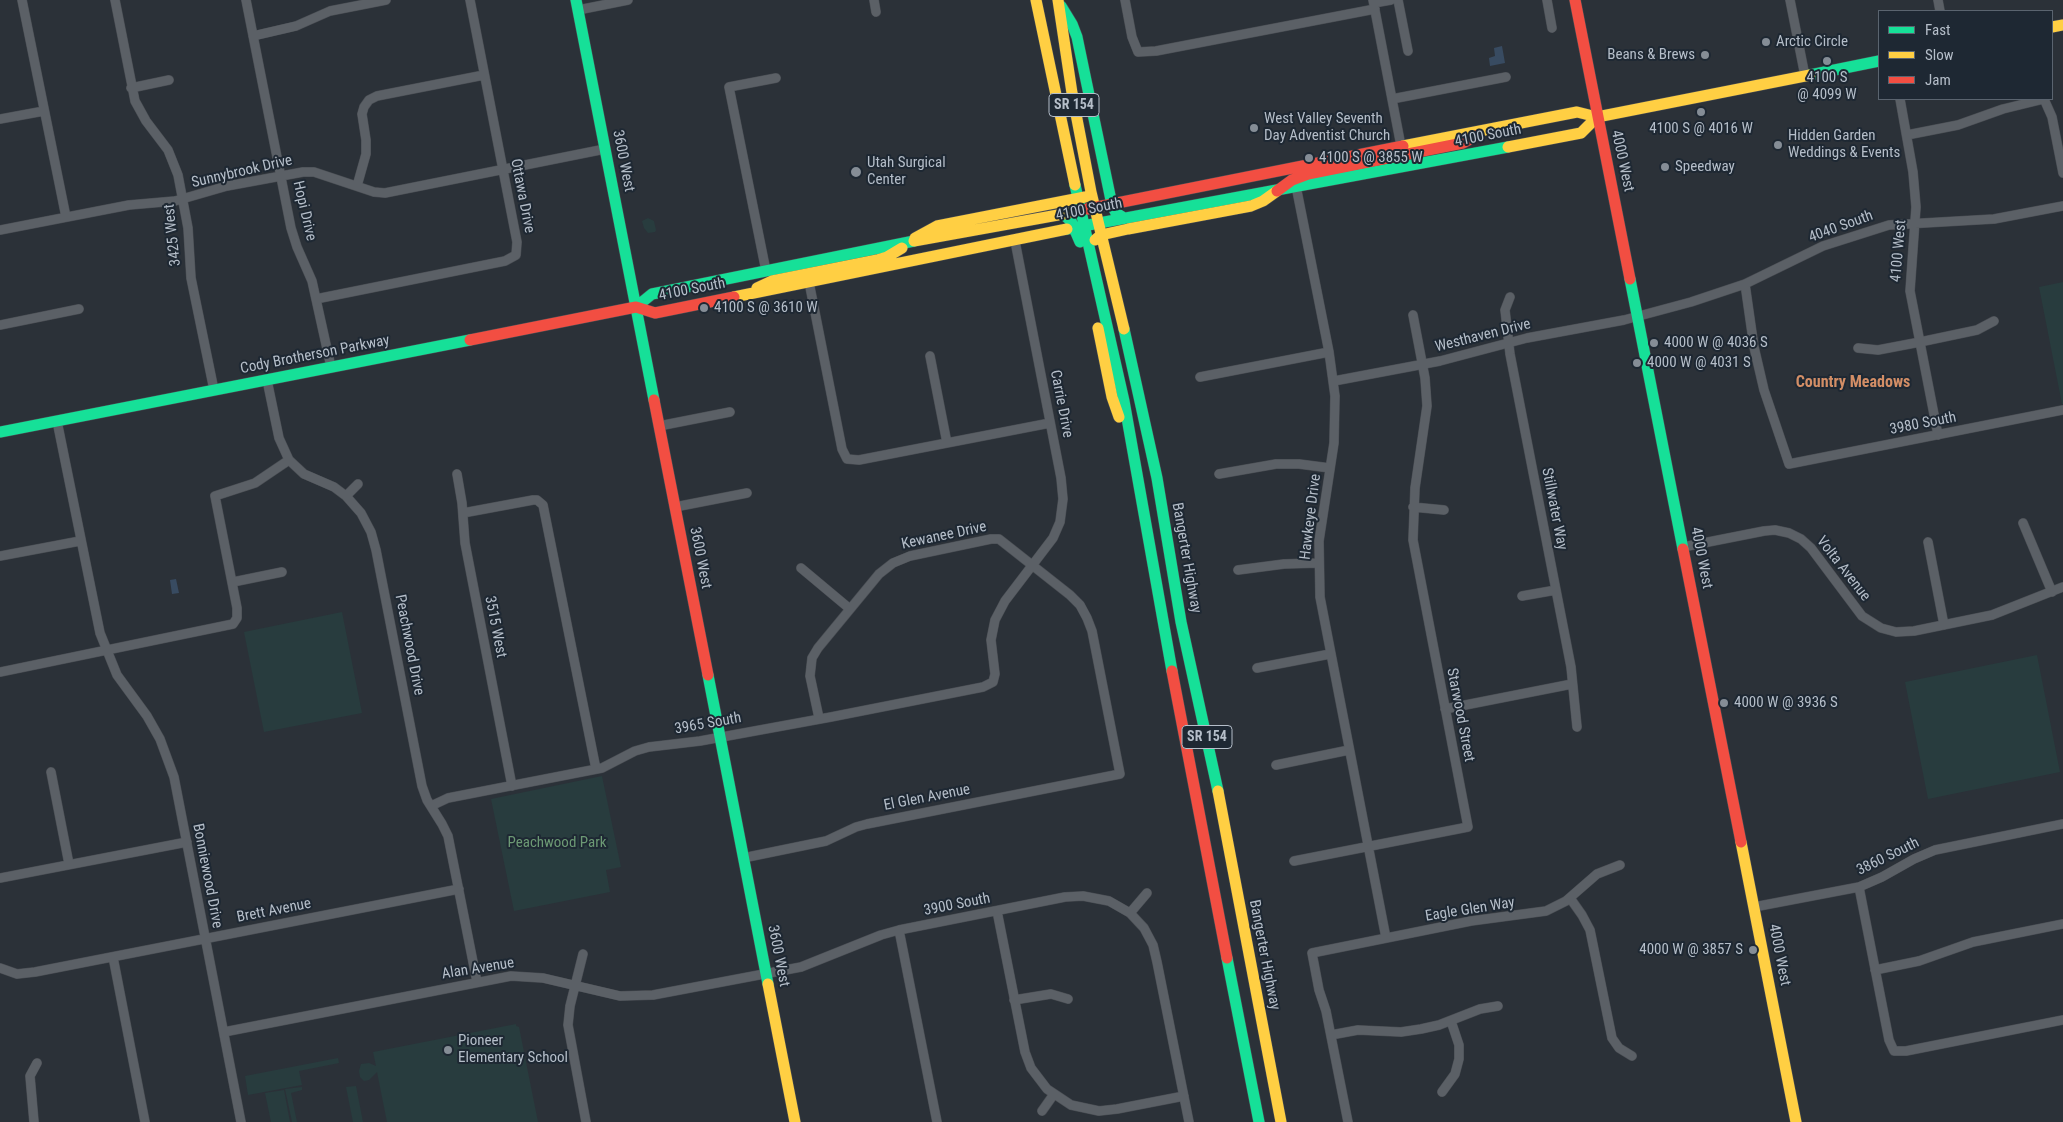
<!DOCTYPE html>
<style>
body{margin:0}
#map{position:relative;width:2063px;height:1122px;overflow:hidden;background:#2b3138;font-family:"Roboto Condensed",sans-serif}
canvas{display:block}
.legend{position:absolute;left:1878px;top:10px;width:175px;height:90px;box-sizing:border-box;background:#1e2833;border:1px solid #5a646f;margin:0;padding:6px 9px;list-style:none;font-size:15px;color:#b5bec9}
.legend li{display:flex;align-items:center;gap:10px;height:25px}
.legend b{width:25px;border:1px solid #5a646f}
</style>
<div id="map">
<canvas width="2063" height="1122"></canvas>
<ul class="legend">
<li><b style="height:6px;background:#16e098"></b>Fast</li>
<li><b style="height:6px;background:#ffcf43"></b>Slow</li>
<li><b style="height:6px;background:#f24e42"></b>Jam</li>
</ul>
</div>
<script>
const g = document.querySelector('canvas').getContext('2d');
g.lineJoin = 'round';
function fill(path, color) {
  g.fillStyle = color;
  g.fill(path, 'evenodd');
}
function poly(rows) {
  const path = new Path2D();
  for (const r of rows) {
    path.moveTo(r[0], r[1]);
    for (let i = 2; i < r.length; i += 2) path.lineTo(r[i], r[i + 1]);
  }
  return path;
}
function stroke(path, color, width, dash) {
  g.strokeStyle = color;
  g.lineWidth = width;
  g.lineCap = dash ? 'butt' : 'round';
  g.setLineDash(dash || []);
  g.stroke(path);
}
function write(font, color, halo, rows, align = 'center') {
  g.font = font + ' "Roboto Condensed",sans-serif';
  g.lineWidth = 4;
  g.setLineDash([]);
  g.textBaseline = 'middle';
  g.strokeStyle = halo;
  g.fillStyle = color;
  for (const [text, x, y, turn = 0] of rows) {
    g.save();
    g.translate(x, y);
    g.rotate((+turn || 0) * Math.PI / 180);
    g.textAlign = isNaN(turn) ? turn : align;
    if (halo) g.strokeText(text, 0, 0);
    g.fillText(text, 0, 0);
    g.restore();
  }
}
fill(poly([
 [648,218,654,221,656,230,655,232,648,233,644,228,642,221],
 [2063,282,2063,404,2062,404,2039,287],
 [342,612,362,713,264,732,244,632],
 [2037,655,2060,772,1928,799,1905,682],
 [602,776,621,867,606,870,610,892,514,911,491,799],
 [516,1024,516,1026,519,1027,538,1122,387,1122,377,1072,369,1080,364,1081,360,1077,359,1071,361,1064,369,1063,376,1066,373,1052],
 [338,1058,339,1063,299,1071,302,1085,248,1095,245,1076],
 [356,1086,363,1122,353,1122,346,1087],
 [302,1087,302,1090,291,1093,297,1122,292,1122,285,1089],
 [284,1090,290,1122,271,1122,265,1093]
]), '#283c3e');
fill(poly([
 [1502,46,1505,63,1490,66,1489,58,1495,56,1494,48],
 [176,579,179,593,172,594,170,580]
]), '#384b61');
const street = poly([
 [22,0,66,217],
 [115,0,135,101,146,121,168,150,178,175,188,228,191,278,214,390],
 [246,0,291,228,297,247,312,281,331,367],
 [874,0,876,12],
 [1125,0,1132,37,1138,52,1156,51,1375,9],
 [1373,0,1401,146],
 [1398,0,1408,51],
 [1547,0,1552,28],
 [1790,0,1805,76],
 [1938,0,1940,11],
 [1374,3,1391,0],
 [578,10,628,0],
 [253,36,296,26,330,11,386,0],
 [131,88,169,80],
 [1392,99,1506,77],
 [1900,99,1913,172,1916,207,1910,291,1938,435],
 [0,119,44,111],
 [1907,135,1958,125,2003,109,2044,99,2052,117,2063,173],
 [357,186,366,154,366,140,362,114,364,107,369,100,377,96,484,75],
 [1296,186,1329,352,1335,396,1334,443,1319,541,1320,597,1386,938],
 [0,230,129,205,175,201,227,186,303,172,314,172,374,192,385,193,605,149],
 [766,271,729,87,776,78],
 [809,282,842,449,847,459,859,460,1050,423],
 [1745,284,1754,347,1764,390,1789,464,2063,410],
 [1510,297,1505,310,1510,354,1571,667,1577,727],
 [316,299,505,261,516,255,517,242,470,0],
 [0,325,79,309],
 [1858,348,1878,350,1920,342,1977,330,1994,321],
 [930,356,947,443],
 [1200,377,1329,352],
 [267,380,279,438,289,460,304,474,334,487,346,496,361,513,371,532,376,550,422,786,427,800,442,824,448,836,477,982],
 [1334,381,1440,361,1527,338,1624,320,1691,302,1745,284,1823,246,1889,225,1994,219,2063,206],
 [57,421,100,633,117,675,147,716,160,739,174,777,241,1122],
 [659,426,730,412],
 [457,474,462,503,465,543,512,786],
 [1219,474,1276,464,1299,464,1330,468],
 [346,496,358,484],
 [675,507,747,493],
 [1413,507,1444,510],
 [463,513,533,500,537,500,543,505,596,769],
 [2023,523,2052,592],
 [1928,542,1944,625],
 [1683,547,1764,531,1775,530,1789,533,1801,539,1811,548,1862,616,1881,628,1896,632,1914,631,1992,615,2063,587],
 [0,556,80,541],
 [801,568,850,609],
 [1238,570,1284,564,1318,563],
 [233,582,282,572],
 [1522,596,1556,590],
 [1257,668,1330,654],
 [0,672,233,624,237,618,237,608,215,496,255,483,289,460],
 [1445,709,1572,684],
 [1276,765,1349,750],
 [51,772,69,864],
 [431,806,448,798,602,768,635,751,649,747,700,741,831,717,983,687,993,682,995,674,991,640,995,620,1005,601,1053,538,1060,522,1063,499,1061,478,1015,241],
 [743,858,826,841,856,827,867,824,1120,774,1092,631,1087,618,1080,605,1070,595,999,539,991,539,910,556,893,563,879,574,818,648,812,658,810,676,819,718],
 [1294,861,1468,827,1413,540,1415,488,1427,406,1425,378,1413,315],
 [0,878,187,842],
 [1859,887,1889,1040,1894,1051,1906,1051,2063,1020],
 [1570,898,1582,915,1590,930,1612,1038,1619,1048,1632,1056],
 [1754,907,1859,887,1882,877,1914,859,1935,850,2063,824],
 [997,911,1025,1052,1031,1068,1047,1089,1071,1105,1099,1111,1117,1109,1184,1096],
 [1130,913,1147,893],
 [899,930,937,1122],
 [583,954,570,1006,568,1025,586,1122],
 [113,957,145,1122],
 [0,968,17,974,35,972,459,889],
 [1875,970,1919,961,1973,942,2063,924],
 [1014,1000,1051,994,1068,999],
 [224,1032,511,976,543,978,620,996,653,995,801,967,881,935,899,930,1065,897,1083,896,1109,901,1130,913,1144,928,1153,945,1157,962,1189,1122],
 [1331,1035,1358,1030,1401,1032,1421,1029,1439,1025,1480,1009,1498,1006],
 [1442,1092,1455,1074,1459,1059,1459,1045,1451,1021],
 [1042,1111,1054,1094],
 [34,1122,30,1076,37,1063],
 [1348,1122,1326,1011,1319,990,1312,953,1471,921,1546,911,1566,901,1597,874,1620,865]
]);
const fast = poly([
 [576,0,654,400],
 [1061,6,1072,24,1077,37,1112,205,1116,213,1124,218],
 [1810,75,1879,61],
 [1075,185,1124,401,1172,671],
 [1063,214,1071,221,1080,242],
 [1067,229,1508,147],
 [1630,279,1683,549],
 [636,307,652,294,914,241],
 [1124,329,1157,478,1181,622,1218,791],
 [0,432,470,340],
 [708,675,768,984],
 [1227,958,1259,1122]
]);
const slow = poly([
 [1036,0,1075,185],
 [1058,0,1072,93,1091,192,1124,329],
 [2052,27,2063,25],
 [1403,146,1577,112,1597,117,1810,75],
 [1508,147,1581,133,1597,117],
 [915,238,937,226,1085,197],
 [1095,240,1101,235,1128,229,1251,206,1263,201,1277,191],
 [914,241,1069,213],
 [757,288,772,281,877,260,887,257,902,248],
 [734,297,1067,229],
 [1098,328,1112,397,1119,417],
 [1218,791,1281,1122],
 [1741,842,1796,1122],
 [768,984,795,1122]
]);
const jam = poly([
 [1575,0,1630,279],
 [1277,191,1292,180,1308,174,1463,143,1478,135],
 [1087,209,1403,146],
 [470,340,636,307,655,313,734,297],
 [654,400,708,675],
 [1683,549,1741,842],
 [1172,671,1227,958]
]);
stroke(street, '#494d53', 10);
stroke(fast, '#494d53', 12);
stroke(slow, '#494d53', 12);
stroke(jam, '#494d53', 12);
stroke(street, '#5b6066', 9);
stroke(fast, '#16e098', 11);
stroke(slow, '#ffcf43', 11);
stroke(jam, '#f24e42', 11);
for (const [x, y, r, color] of [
 [1766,42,5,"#858d96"],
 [1705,55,5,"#858d96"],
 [1827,61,5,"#858d96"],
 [1701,112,5,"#858d96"],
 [1254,128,5,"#858d96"],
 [1778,145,5,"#858d96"],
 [1309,158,5,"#858d96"],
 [1665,167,5,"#858d96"],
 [856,172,6,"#858d96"],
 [704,308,5,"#858d96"],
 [1654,343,5,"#858d96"],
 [1637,363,5,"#858d96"],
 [1724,703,5,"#858d96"],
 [1753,950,5,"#858d96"],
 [448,1050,5,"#858d96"]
]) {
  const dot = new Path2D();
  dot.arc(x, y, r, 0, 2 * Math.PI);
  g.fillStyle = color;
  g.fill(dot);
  stroke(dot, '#1e2833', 2);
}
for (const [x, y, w] of [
 [1074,105,50],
 [1207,737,50]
]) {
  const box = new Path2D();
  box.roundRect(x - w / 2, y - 11.5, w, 23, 4);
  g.fillStyle = '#1e2833';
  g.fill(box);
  stroke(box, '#b5bec9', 1);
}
write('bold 14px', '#b5bec9', null, [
 ["SR 154",1074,105],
 ["SR 154",1207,737]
]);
write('15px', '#b5bec9', '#1e2833', [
 ["Arctic Circle",1776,42],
 ["Beans & Brews",1695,55,"right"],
 ["4100 S",1827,78,"center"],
 ["@ 4099 W",1827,95,"center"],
 ["West Valley Seventh",1264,119],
 ["Day Adventist Church",1264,136],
 ["4100 S @ 4016 W",1701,129,"center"],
 ["Hidden Garden",1788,136],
 ["Weddings & Events",1788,153],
 ["4100 S @ 3855 W",1319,158],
 ["Utah Surgical",867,163],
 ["Center",867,180],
 ["Speedway",1675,167],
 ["4100 S @ 3610 W",714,308],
 ["4000 W @ 4036 S",1664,343],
 ["4000 W @ 4031 S",1647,363],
 ["4000 W @ 3936 S",1734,703],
 ["4000 W @ 3857 S",1743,950,"right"],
 ["Pioneer",458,1041],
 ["Elementary School",458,1058]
], 'left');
write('15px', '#b5bec9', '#1e2833', [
 ["4100 South",1488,136,-11],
 ["3600 West",623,161,79],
 ["4000 West",1622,161,78],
 ["Sunnybrook Drive",242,172,-13],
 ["Ottawa Drive",522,196,79],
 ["4100 South",1089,210,-11],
 ["Hopi Drive",304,211,77],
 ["4040 South",1841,227,-20],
 ["3425 West",173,235,-96],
 ["4100 West",1899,251,-85],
 ["4100 South",692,290,-11],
 ["Westhaven Drive",1483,336,-14],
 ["Cody Brotherson Parkway",315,355,-11],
 ["Carrie Drive",1061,404,79],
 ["3980 South",1923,424,-11],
 ["Stillwater Way",1554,509,79],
 ["Hawkeye Drive",1311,517,-83],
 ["Kewanee Drive",944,536,-12],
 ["3600 West",700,558,79],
 ["Bangerter Highway",1186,558,80],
 ["4000 West",1701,558,79],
 ["Volta Avenue",1843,569,52],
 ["3515 West",495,627,79],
 ["Peachwood Drive",409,645,79],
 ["Starwood Street",1460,715,79],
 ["3965 South",708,724,-10],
 ["El Glen Avenue",927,798,-11],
 ["3860 South",1888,857,-26],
 ["Bonniewood Drive",207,876,79],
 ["3900 South",957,905,-11],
 ["Eagle Glen Way",1470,910,-9],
 ["Brett Avenue",274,911,-11],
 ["Bangerter Highway",1264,955,79],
 ["4000 West",1779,955,79],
 ["3600 West",778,956,79],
 ["Alan Avenue",478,969,-9]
]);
write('15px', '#6c9974', '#1e2833', [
 ["Peachwood Park",557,843]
]);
write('bold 16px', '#d38e66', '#1e2833', [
 ["Country Meadows",1853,383]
]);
</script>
